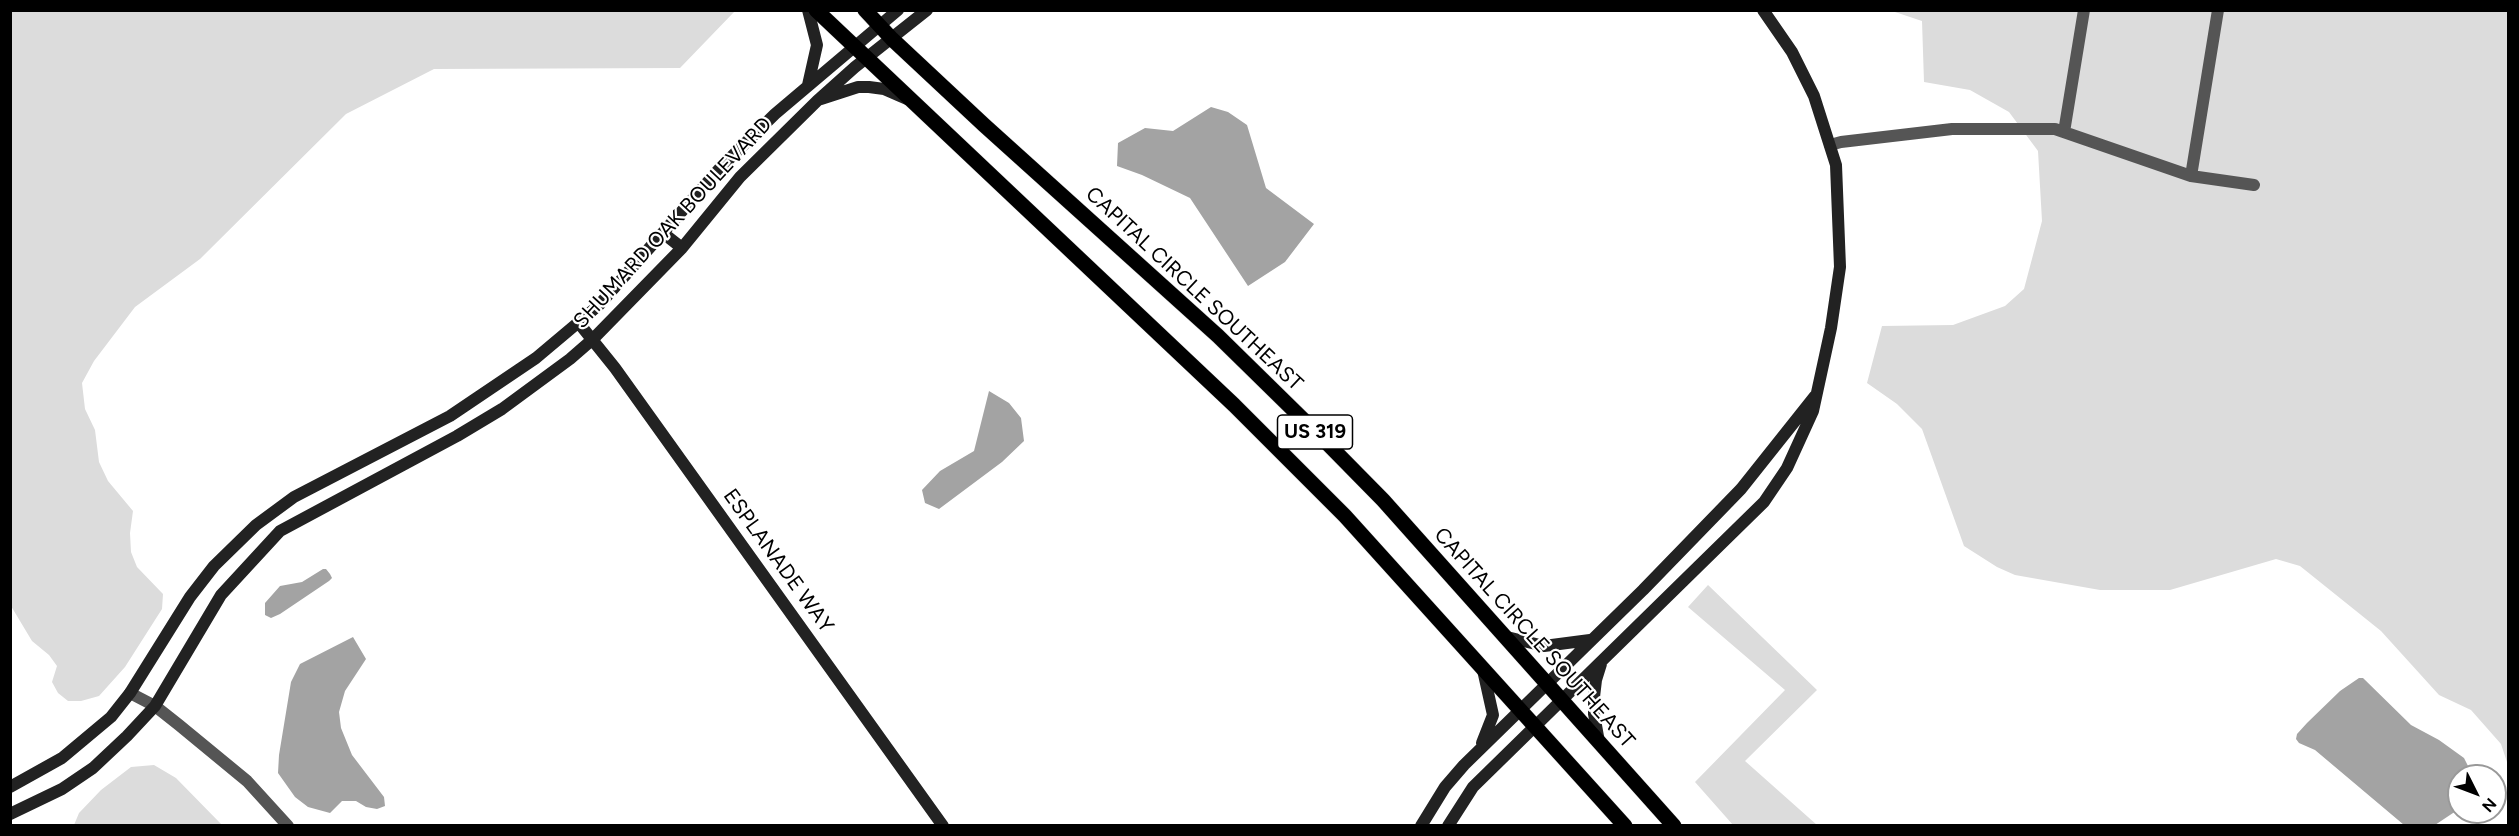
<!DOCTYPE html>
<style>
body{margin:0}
#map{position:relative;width:2519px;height:836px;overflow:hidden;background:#fff;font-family:Figtree,sans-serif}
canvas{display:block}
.frame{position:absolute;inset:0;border:12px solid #000;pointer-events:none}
.north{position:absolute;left:2447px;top:764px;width:60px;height:60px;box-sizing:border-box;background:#fff;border:2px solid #999;border-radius:50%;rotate:132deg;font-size:16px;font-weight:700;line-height:24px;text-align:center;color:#000}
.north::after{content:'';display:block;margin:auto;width:21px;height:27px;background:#000;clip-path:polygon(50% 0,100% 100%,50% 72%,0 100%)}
</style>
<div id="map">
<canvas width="2519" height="836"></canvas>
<div class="frame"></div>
<div class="north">N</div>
</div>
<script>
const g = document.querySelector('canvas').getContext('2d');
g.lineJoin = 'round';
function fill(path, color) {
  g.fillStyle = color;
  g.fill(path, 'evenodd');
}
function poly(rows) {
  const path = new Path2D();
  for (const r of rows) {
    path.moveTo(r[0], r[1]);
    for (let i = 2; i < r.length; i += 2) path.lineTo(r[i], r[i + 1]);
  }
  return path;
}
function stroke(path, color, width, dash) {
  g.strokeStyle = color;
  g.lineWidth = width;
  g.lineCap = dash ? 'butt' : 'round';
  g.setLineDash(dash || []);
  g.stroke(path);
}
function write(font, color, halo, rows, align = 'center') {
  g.font = font + ' Figtree,sans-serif';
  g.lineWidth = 4.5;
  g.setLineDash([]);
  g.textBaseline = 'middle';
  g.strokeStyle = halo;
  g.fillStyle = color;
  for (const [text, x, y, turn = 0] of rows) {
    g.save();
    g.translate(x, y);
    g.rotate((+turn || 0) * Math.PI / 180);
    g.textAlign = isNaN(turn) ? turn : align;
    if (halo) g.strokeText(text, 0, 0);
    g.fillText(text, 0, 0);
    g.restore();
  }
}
fill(poly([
 [10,11,11,10,735,11,680,68,434,69,346,114,200,259,135,307,94,361,82,383,85,409,95,430,99,462,108,481,133,511,130,533,131,552,137,567,163,594,162,609,125,667,99,696,81,701,68,701,58,693,52,682,57,666,49,655,32,641,11,606],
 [1892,11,2508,11,2508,765,2501,744,2471,710,2439,695,2381,631,2300,566,2276,559,2170,590,2100,590,2015,575,1997,567,1964,546,1922,429,1897,404,1867,383,1882,326,1953,325,2005,306,2024,289,2042,221,2038,151,2009,112,1970,90,1924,82,1922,21],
 [1708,585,1817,690,1745,761,1817,825,1733,825,1695,782,1785,690,1688,607],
 [154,765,176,778,222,825,74,825,79,813,101,790,131,767]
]), '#dcdcdc');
fill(poly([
 [1211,107,1228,112,1247,125,1266,188,1314,224,1285,262,1248,286,1190,198,1142,175,1117,166,1118,143,1145,128,1173,131],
 [989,391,1009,403,1021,418,1024,441,1002,462,939,509,925,503,922,490,940,471,974,451],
 [323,569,326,569,330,574,332,578,329,581,280,614,271,618,265,615,265,603,280,586,302,582],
 [353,637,366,659,345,691,339,712,341,728,352,755,384,797,385,806,377,809,366,807,356,801,342,801,330,813,308,807,295,797,278,773,279,755,291,682,300,664],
 [2359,678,2363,678,2411,725,2439,740,2464,758,2473,776,2459,776,2459,809,2435,825,2404,825,2315,750,2299,743,2296,739,2297,734,2307,723,2340,691]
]), '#a3a3a3');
const primary = poly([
 [816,10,1234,405,1345,516,1625,826],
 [865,10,892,39,984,125,1218,336,1321,437,1383,500,1674,826]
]);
stroke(primary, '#dbdbdb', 16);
stroke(poly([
 [2064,132,2084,10],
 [1830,145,1841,142,1952,129,2055,129,2191,176,2254,185],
 [2191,176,2218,10],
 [130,693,155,706,179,725,247,781,288,826]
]), '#555', 12);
stroke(poly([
 [808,85,817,45,808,10],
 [821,99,858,87,869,87,884,89,907,99],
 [663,233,682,248],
 [578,322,615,368,943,826],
 [1507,637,1544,646,1590,640],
 [1599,742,1594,714,1594,697,1596,680,1601,664],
 [1482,743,1493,715,1483,670],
 [10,787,62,758,111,717,130,693,190,597,214,566,256,525,294,497,450,416,536,358,599,305,721,167,775,114,898,10],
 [10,814,62,789,93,768,127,736,155,706,221,595,280,531,457,436,502,409,570,359,593,339,682,248,740,177,817,101,855,67,927,10],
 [1421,826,1445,787,1464,765,1643,590,1741,489,1815,396],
 [1448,826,1473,787,1764,502,1787,468,1813,411,1831,328,1840,267,1836,165,1814,96,1792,52,1763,10]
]), '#222', 12);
stroke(primary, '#000', 15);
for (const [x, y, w] of [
 [1315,432,75]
]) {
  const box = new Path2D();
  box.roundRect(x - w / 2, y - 17, w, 34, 4.5);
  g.fillStyle = '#fff';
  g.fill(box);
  stroke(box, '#000', 1.5);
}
write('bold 20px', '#000', null, [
 ["US 319",1315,432]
]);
write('21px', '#000', '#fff', [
 ["SHUMARD OAK BOULEVARD",673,223,-47],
 ["CAPITAL CIRCLE SOUTHEAST",1194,289,43],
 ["ESPLANADE WAY",778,561,54],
 ["CAPITAL CIRCLE SOUTHEAST",1534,638,48]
]);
</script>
